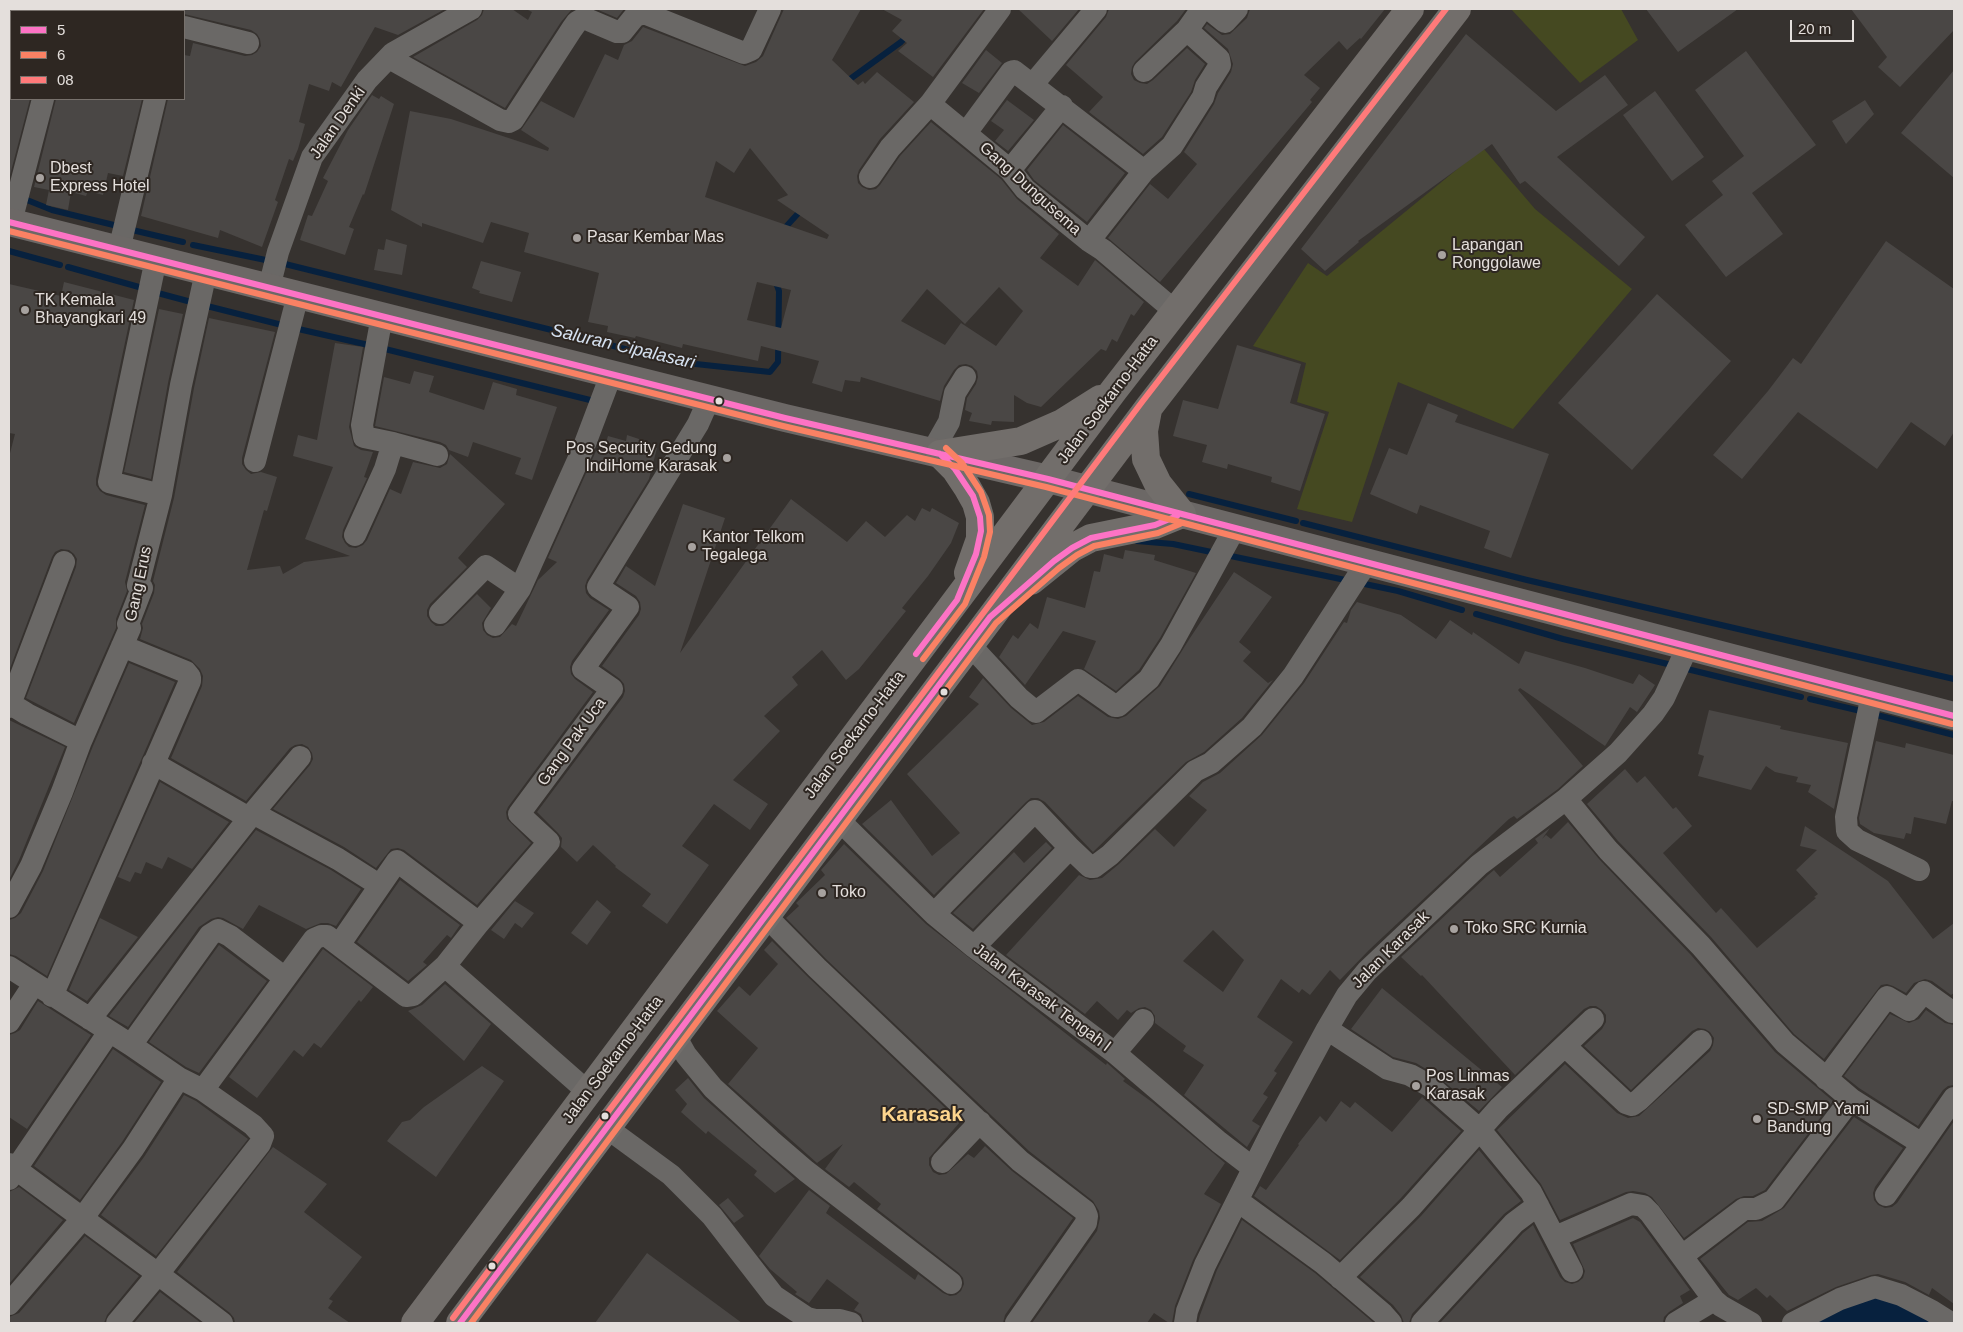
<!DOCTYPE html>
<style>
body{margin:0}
#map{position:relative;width:1963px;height:1332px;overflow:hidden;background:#36322f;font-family:Helvetica,sans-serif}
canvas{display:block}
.frame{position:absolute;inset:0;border:10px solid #e4dfdc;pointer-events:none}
.legend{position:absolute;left:10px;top:10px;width:175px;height:90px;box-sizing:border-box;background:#2e2722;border:1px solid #77716c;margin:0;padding:6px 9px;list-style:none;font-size:15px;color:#e4dfdc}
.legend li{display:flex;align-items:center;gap:10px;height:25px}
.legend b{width:25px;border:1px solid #77716c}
.scale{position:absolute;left:1790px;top:20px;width:64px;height:22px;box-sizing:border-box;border:2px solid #e4dfdc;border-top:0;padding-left:6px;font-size:15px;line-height:18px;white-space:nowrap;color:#e4dfdc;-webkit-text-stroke:4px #2e2722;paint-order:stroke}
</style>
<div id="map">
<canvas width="1963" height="1332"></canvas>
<div class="frame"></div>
<ul class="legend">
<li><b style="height:6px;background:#fd73c5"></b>5</li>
<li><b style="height:6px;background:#fa8164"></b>6</li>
<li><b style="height:6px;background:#ff7a7a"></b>08</li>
</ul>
<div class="scale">20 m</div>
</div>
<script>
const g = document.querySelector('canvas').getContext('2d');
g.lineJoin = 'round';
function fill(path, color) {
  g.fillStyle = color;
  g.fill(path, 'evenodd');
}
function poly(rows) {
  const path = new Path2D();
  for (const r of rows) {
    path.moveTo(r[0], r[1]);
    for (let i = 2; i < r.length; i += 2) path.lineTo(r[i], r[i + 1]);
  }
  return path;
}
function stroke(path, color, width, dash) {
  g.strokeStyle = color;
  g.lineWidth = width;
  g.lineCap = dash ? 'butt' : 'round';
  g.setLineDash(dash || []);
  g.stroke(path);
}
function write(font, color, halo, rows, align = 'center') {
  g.font = font + ' Helvetica,sans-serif';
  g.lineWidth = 4;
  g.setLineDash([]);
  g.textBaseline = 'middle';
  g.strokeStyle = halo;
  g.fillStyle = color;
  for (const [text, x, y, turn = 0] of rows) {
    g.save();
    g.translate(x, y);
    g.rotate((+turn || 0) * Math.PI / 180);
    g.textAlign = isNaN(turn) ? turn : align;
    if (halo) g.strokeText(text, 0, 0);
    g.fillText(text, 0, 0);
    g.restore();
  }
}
fill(poly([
 [1511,9,1621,9,1638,40,1580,83],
 [1483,148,1535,209,1632,289,1513,429,1398,382,1352,522,1297,509,1329,412,1297,402,1306,363,1253,346,1308,263,1327,276]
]), '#454921');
stroke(poly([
 [846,82,901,42,908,35],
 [22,198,52,210,122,227],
 [128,229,183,242],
 [783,230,803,208],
 [193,245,285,264,592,340,668,361,770,372,778,362,779,291,775,280],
 [9,251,60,265],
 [68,267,146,289],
 [154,292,195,303],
 [203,305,286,326],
 [294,328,373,346],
 [381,348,594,401,593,403],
 [1189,494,1296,521],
 [1303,523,1527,580,1954,679],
 [1137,541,1173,544,1216,553],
 [1226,555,1350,581],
 [1360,583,1398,591,1462,610],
 [1476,614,1563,639,1676,666],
 [1683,668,1801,697],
 [1810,699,1865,712],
 [1873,714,1954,735]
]), '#07213e', 6);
stroke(poly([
 [1824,1323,1844,1310,1874,1303,1912,1323]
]), '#07213e', 39);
fill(poly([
 [165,9,445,9,398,35,375,27,341,87,332,82,329,91,309,84,299,122,305,124,298,149,293,161,289,159,275,200,278,202,262,247,220,230,218,238,141,216,168,99,184,99,184,55,190,56,193,43,245,56,252,55,257,52,261,46,260,39,257,34,251,30,184,14,184,11,165,11],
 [484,9,512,9,528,20,532,12,526,9,572,9,561,22,505,108,413,57,477,20,482,15],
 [596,9,624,9,617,18],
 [784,9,861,9,832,60,858,85,863,81,865,84,877,72,914,102,880,139,859,170,857,176,858,183,862,187,869,190,876,189,880,185,900,156,931,122,1001,179,1017,199,1059,234,1040,258,1078,286,1095,260,1144,302,1134,316,1131,314,1117,342,1112,339,1106,351,1101,349,1041,407,1027,403,1014,395,1014,422,992,421,991,425,969,421,972,413,965,410,967,398,976,384,978,377,977,371,972,366,966,364,959,365,954,370,944,386,940,401,861,377,860,382,845,380,842,392,812,383,819,361,761,346,758,361,683,344,682,348,636,336,635,338,607,332,608,326,588,322,599,273,524,252,529,233,491,222,483,243,422,223,422,227,391,210,410,111,451,119,548,151,549,148,521,130,541,101,574,118,605,54,618,60,624,45,632,41,643,27,745,66,756,62,763,56],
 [750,148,788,195,777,200,829,235,827,239,705,197,716,161,734,173],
 [757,282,791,290,781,328,747,320],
 [999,287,1023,311,996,346,961,323,945,345,901,321,927,289,965,324],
 [882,9,984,9,933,77,898,51,907,43,892,31,902,20],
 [1018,9,1079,9,1052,41],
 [1109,9,1186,9,1177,21,1135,62,1132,67,1131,74,1134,80,1140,83,1147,84,1153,80,1187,48,1205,64,1195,80,1191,92,1162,137,1143,154,1089,112,1103,97,1066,65,1106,17],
 [1250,9,1385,9,1361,39,1360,38,1347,50,1339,41,1304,75,1320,88,1310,100,1312,102,1160,282,1108,238,1150,184,1168,199,1197,164,1184,152,1214,104,1218,93,1231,72,1233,64,1228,49,1204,28,1207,24,1222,35,1230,34,1247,18],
 [1646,9,1738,9,1678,52],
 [1851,9,1954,9,1954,30,1900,87,1878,67,1887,57],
 [1466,34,1556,111,1605,75,1628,105,1557,157,1645,237,1619,266,1525,181,1520,184,1492,144,1358,241,1359,242,1325,271,1301,249],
 [986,50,1002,63,979,93,962,83],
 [1746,51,1816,145,1752,193,1783,234,1726,277,1685,225,1723,195,1712,181,1744,156,1695,90],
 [1954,70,1954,178,1901,133],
 [1655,91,1704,157,1672,181,1623,115],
 [372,95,379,99,381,96,394,104,364,195,363,194,349,227,354,229,345,255,300,240,308,215,312,216,328,181,323,178,348,130],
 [9,99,30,99,9,179],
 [56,99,142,99,123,176,108,173,103,195,88,191,86,196,71,192,68,210,46,205,49,190,34,187],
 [1007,100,1034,120,1008,151,995,141,1004,130,991,121],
 [1865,100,1874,114,1846,144,1832,121],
 [1063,125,1125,173,1087,222,1034,180,1027,170],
 [386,239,407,245,402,275,374,270,378,249,384,250],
 [1886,241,1954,289,1954,432,1945,446,1911,422,1877,469,1798,412,1742,479,1713,455,1768,391,1793,358,1801,364],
 [481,261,521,272,512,302,479,293,480,291,472,288],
 [64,282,134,300,96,479,96,485,100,491,106,495,145,505,125,582,127,591,116,619,116,628,74,723,26,698,76,567,77,559,74,554,69,550,61,549,55,552,52,557,9,671,9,457,15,434,9,433,9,284,61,296],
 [1657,294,1731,361,1632,470,1558,403],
 [159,309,183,314,168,383,151,479,124,472],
 [209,318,275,332,242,458,242,464,246,470,251,474,261,472,277,477,267,511,264,510,247,570,280,566,283,574,304,562,350,556,305,539,333,467,293,456,298,435,317,440,335,343,363,347,349,427,354,446,361,450,373,452,364,477,367,478,343,530,342,537,345,543,349,547,356,548,363,545,367,540,390,489,401,494,413,462,440,468,447,464,450,454,505,504,458,558,467,567,430,604,427,610,427,616,431,622,436,626,443,626,449,622,477,594,491,608,482,623,483,630,487,635,493,638,500,637,512,624,516,626,538,580,557,562,548,558,596,451,603,453,608,436,626,441,627,435,645,441,644,444,657,448,649,479,587,580,585,586,586,593,590,598,609,610,572,661,570,667,571,674,575,679,593,692,508,807,506,812,507,819,531,843,477,905,404,850,398,848,391,849,376,868,344,847,273,809,310,765,313,759,312,753,308,747,302,744,295,745,290,748,246,801,171,758,202,686,203,676,200,669,191,660,140,639,143,628,142,624,154,593,155,585,153,581,174,498,194,388],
 [1237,345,1301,364,1290,403,1325,414,1300,491,1271,482,1272,477,1228,464,1227,469,1202,462,1207,445,1173,436,1183,400,1218,409],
 [414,371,434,376,429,392,484,410,493,382,517,389,516,395,557,407,532,480,515,474,521,458,473,442,468,457,449,450,446,445,440,442,375,426,384,377,410,384],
 [1428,403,1458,415,1455,422,1549,454,1511,558,1484,548,1490,531,1420,505,1417,514,1370,494,1389,448,1407,455],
 [791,499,847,542,866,521,885,537,907,515,915,521,922,508,930,512,932,508,959,523,951,543,928,576,902,608,906,611,859,669,846,680,822,650,792,677,798,685,764,716,780,731,733,780,768,804,750,830,714,804,682,846,709,865,667,924,642,906,651,894,615,867,616,866,593,845,577,862,561,847,562,838,558,833,537,812,623,697,625,691,624,684,620,679,602,666,639,615,641,609,640,602,636,596,616,583,626,566,655,586,683,504,725,518,680,653],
 [1125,550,1155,555,1154,560,1196,573,1160,638,1139,670,1116,691,1084,669,1096,641,1063,631,1025,685,999,657,1013,635,1018,639,1030,623,1038,629,1047,597,1085,608,1094,571,1100,572,1104,554,1123,559],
 [1234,572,1272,597,1239,642,1251,652,1243,661,1268,683,1273,680,1242,718,1204,752,1186,762,1093,852,1045,802,1038,798,1031,798,1026,802,934,895,862,824,891,800,932,856,960,833,907,774,979,704,969,697,983,678,1011,708,1032,725,1044,722,1078,696,1108,717,1118,719,1126,716,1160,686,1190,638],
 [1357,602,1401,615,1436,639,1450,620,1472,635,1473,632,1519,664,1525,651,1585,668,1633,684,1639,674,1655,685,1637,712,1630,707,1605,746,1520,688,1518,690,1583,766,1558,789,1517,819,1514,816,1509,819,1369,950,1340,980,1330,970,1310,995,1302,989,1299,993,1281,979,1257,1017,1293,1042,1274,1071,1277,1073,1263,1094,1268,1097,1252,1121,1260,1126,1247,1147,1184,1095,1204,1065,1183,1051,1186,1046,1155,1023,1155,1016,1151,1010,1145,1007,1139,1008,1131,1013,1127,1010,1118,1020,1097,1001,1085,1014,1006,955,1079,875,1090,880,1102,878,1119,864,1155,829,1174,847,1207,810,1189,796,1203,782,1220,773,1262,735,1304,683,1344,622,1347,623,1351,610],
 [1213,930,1244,960,1223,992,1183,961],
 [129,663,175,682,47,976,16,956,9,954,9,920,15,918,21,913,43,871,93,746],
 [1709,710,1781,726,1780,729,1848,743,1834,809,1808,792,1811,785,1796,782,1798,777,1775,772,1766,766,1751,790,1698,776,1704,756,1698,754],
 [9,720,65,747,19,860,9,880],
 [1876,741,1905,748,1906,743,1954,755,1954,801,1952,801,1946,824,1914,817,1911,834,1906,833,1904,839,1874,833,1860,824,1859,818],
 [1625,769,1637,783,1645,776,1673,809,1676,807,1692,826,1663,853,1716,913,1721,908,1757,948,1816,898,1814,897,1818,894,1796,870,1817,850,1800,846,1805,826,1888,881,1933,939,1954,923,1954,993,1951,995,1932,981,1925,979,1914,983,1906,993,1893,986,1887,984,1881,985,1824,1059,1794,1034,1711,937,1618,841,1587,804],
 [160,782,229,822,192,869,168,857,162,869,146,862,141,874,135,872,130,882,118,877],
 [1568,822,1599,859,1691,955,1775,1052,1833,1101,1765,1190,1753,1196,1744,1196,1736,1199,1684,1238,1652,1197,1645,1193,1633,1191,1626,1192,1560,1220,1541,1184,1497,1130,1565,1064,1617,1113,1628,1118,1639,1116,1710,1051,1713,1045,1714,1038,1710,1032,1705,1029,1698,1028,1692,1031,1631,1090,1584,1046,1602,1029,1606,1022,1606,1015,1602,1010,1596,1006,1590,1006,1584,1009,1515,1075,1422,975,1421,976,1401,957,1488,875,1494,870,1500,877,1538,843,1535,839,1550,828,1542,839,1546,835,1551,839],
 [256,830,331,870,361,889,336,926,328,923,321,923,306,929,259,905,243,929,223,918,218,917,211,919,199,927,128,1027,109,1016],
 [1046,842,1052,848,973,929,953,913,1014,852,1024,863],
 [844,844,926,924,1106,1065,1107,1063,1125,1079,1123,1081,1152,1102,1225,1163,1204,1194,1221,1204,1193,1260,1175,1306,1172,1323,1169,1323,1154,1313,1147,1323,1032,1323,1097,1231,1100,1218,1099,1211,1093,1201,1029,1151,826,959,786,918,799,906,796,903,825,875,821,870],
 [400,880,460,925,451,938,447,935,423,962,427,965,408,981,357,942],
 [597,900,611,912,587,945,571,933],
 [515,901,534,913,522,928,515,923,504,939,491,930],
 [100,918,138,937,87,1001,69,990],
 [772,941,808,977,960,1122,929,1158,929,1165,933,1172,939,1175,946,1174,968,1154,974,1158,985,1146,1012,1171,1073,1218,1005,1315,1003,1323,864,1323,861,1314,854,1310,859,1303,827,1279,809,1303,795,1294,797,1292,770,1269,759,1256,809,1190,830,1206,826,1213,915,1280,918,1274,943,1293,950,1296,956,1295,961,1291,964,1284,963,1278,959,1273,877,1209,881,1204,854,1182,849,1187,825,1169,843,1144,817,1163,728,1084,758,1048,717,1011,739,986,750,996,778,964,764,950],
 [219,945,267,981,199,1073,186,1067,149,1042],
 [323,949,373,987,361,1002,359,1000,321,1048,314,1043,303,1057,294,1050,257,1098,229,1077],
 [445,984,491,1024,464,1061,408,1011,422,1005],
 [1382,988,1502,1087,1479,1111,1436,1075,1416,1063,1393,1057,1351,1029],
 [38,1001,91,1035,27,1129,9,1117,9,1035,15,1033,20,1030],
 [1926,1010,1945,1023,1954,1025,1954,1085,1948,1086,1943,1090,1918,1126,1859,1088,1844,1076,1890,1014,1909,1023,1919,1019],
 [113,1049,161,1082,122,1142,80,1200,34,1166],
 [482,1066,504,1081,436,1177,387,1141,402,1122,410,1120,424,1107],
 [688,1078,704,1098,795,1179,775,1193,754,1175,757,1171,708,1131,706,1134,681,1112,687,1104,675,1090],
 [184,1095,196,1101,248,1139,156,1256,101,1215,144,1157],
 [1422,1097,1461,1131,1401,1198,1340,1260,1254,1196,1260,1186,1266,1190,1299,1145,1298,1144,1320,1116,1326,1122,1341,1101,1350,1108,1355,1102,1392,1132],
 [1854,1117,1903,1148,1875,1187,1873,1193,1874,1200,1878,1205,1885,1208,1892,1207,1897,1203,1954,1121,1954,1304,1932,1288,1929,1295,1905,1282,1878,1274,1871,1275,1836,1287,1787,1311,1770,1295,1767,1298,1756,1288,1738,1300,1729,1295,1700,1259,1748,1222,1762,1221,1784,1208],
 [273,1147,327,1184,304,1212,362,1257,329,1299,333,1301,328,1308,350,1323,235,1323,234,1318,230,1313,177,1272],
 [1479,1150,1521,1201,1504,1214,1412,1314,1409,1323,1404,1323,1401,1315,1393,1305,1360,1277,1421,1216],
 [19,1187,63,1220,9,1284,9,1192],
 [728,1198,744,1216,734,1223,719,1205],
 [1633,1218,1640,1222,1690,1290,1680,1296,1683,1303,1669,1312,1664,1317,1663,1323,1440,1323,1523,1233,1533,1225,1560,1277,1565,1282,1572,1284,1578,1282,1583,1278,1585,1271,1573,1244],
 [1242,1220,1315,1273,1374,1323,1198,1323,1200,1315,1217,1270],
 [85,1236,139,1276,107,1315,104,1323,9,1323,9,1317,19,1313],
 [647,1253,742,1323,595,1323],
 [160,1292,201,1323,134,1323]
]), '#4a4745');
stroke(poly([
 [112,9,122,11],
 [1209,9,1225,22,1237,9],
 [67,11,67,9],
 [184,27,248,43],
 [389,58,500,120,509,122,513,120,572,29,577,22,584,18,617,32,622,32,635,16,644,13,744,53,751,50,770,9],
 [1144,71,1187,30,1202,9],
 [1033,84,1096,9],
 [930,104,1010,170,1025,189,1089,241,1103,250,1176,312],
 [966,133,1011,72,1014,71,1144,171],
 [1010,170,1062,106],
 [870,177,890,148,930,104,1000,9],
 [11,222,43,99],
 [1089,241,1144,171,1172,146,1203,97,1206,87,1220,65,1219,59,1187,30],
 [119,250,155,99],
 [156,259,109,482,161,495],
 [269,288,278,252,312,157,367,80,393,53,471,9],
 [393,443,437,455],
 [932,452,949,422,955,393,965,377],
 [255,461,298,295],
 [355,535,385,469,393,443,364,437,362,425,382,316],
 [440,613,486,566,520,589],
 [495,625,520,589,583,449,611,375],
 [970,645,1019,698,1036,712,1078,680,1115,706,1118,706,1149,679,1171,645,1235,528],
 [1872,695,1846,817,1847,831,1857,840,1919,870],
 [9,703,27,714,81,741],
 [9,707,64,562],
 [153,763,249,818],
 [1566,799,1608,850,1701,946,1785,1043,1851,1099,1774,1200,1756,1209,1744,1209,1682,1256],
 [253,813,300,757],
 [839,820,934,914,974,947,1115,1053,1219,1142,1253,1168],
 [9,907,31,866,62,792,81,741,130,628,128,624,142,588,138,585,161,495,181,385,206,272],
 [934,914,1035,811,1070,848],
 [766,916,817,968,1020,1161,1085,1211,1087,1216,1086,1223,1016,1323],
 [339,945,397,861,479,923],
 [974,947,1070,848,1090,867,1094,867,1110,855,1195,771,1211,763,1252,727,1293,676,1367,562],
 [445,966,588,1092],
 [9,967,131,1045,179,1078,203,1090,253,1125,263,1136,260,1144,158,1274,117,1323],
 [52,996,190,681,190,677,186,672,122,646],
 [90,1019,253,813,338,859,379,885],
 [9,1022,34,984],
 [1327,1029,1388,1069,1410,1075,1430,1086,1480,1130,1531,1192,1572,1271],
 [676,1037,686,1055,713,1088,770,1140,806,1171,951,1283],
 [131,1045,210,935,218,930,230,936,285,978],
 [1565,1046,1626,1103,1632,1105,1639,1100,1701,1041],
 [1115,1053,1143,1020],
 [1826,1079,1887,997,1909,1010,1924,992,1952,1012],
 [203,1090,314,939,321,936,327,936,406,996,413,995,445,966,479,923,549,842,519,814,612,689,583,669,628,607,598,587,698,424,709,399],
 [1851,1099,1922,1144,1954,1098],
 [607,1128,671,1175,712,1216,774,1296,807,1318,815,1320,840,1320,851,1323],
 [942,1162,980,1122],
 [9,1164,158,1274,222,1323],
 [9,1179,109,1032],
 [1886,1195,1922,1144],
 [1238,1201,1323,1263,1383,1314,1391,1323],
 [1555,1237,1631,1204,1643,1206,1650,1213,1714,1300,1721,1306,1751,1323],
 [1340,1278,1411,1207,1499,1108,1593,1019],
 [9,1304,82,1219,133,1149,179,1078],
 [1185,1323,1187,1311,1205,1265,1272,1131,1327,1029,1347,995,1367,971,1479,865,1566,799,1618,753,1653,714,1664,698,1688,646],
 [1422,1323,1514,1223,1538,1205],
 [1676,1323,1714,1300],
 [1793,1323,1840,1299,1875,1287,1901,1295,1932,1311,1951,1323]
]), '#6a6866', 22);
stroke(poly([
 [9,222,785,418,1048,479,1954,716]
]), '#6c6866', 28);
stroke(poly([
 [940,454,1021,441,1062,423,1100,399],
 [940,454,955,469,967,487,976,503,980,517,980,539,968,573],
 [1031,581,1072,548,1091,538,1155,525,1182,514,1158,484,1146,459,1144,431,1148,410],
 [415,1323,1114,390,1410,9],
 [460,1323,1149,407,1457,9]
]), '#726e6b', 28);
stroke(poly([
 [9,222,785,418,1048,479,1954,716],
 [916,654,957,600,976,554,981,531,980,517,973,496,955,469,940,454],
 [460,1323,990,617,1054,561,1072,548,1091,538,1155,525,1177,516]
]), '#fd73c5', 6);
stroke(poly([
 [9,231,783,426,1046,487,1952,724],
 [923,659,965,604,984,557,990,532,989,515,981,492,962,463,946,448],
 [471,1323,996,623,1059,568,1077,555,1094,546,1158,533,1180,524]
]), '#fa8164', 6);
stroke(poly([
 [453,1318,1142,402,1446,9]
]), '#ff7a7a', 6);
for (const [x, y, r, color] of [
 [40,178,5,"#a7a29f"],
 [577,238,5,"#a7a29f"],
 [1442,255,5,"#a7a29f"],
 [25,310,5,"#a7a29f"],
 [719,401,4.5,"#e4dfdc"],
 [727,458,5,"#a7a29f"],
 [692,547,5,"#a7a29f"],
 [944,692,4.5,"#e4dfdc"],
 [822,893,5,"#a7a29f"],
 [1454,929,5,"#a7a29f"],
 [1416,1086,5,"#a7a29f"],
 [605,1116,4.5,"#e4dfdc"],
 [1757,1119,5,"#a7a29f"],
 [492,1266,4.5,"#e4dfdc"]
]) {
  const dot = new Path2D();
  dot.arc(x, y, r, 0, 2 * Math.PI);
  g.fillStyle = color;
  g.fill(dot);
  stroke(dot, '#2e2722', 2);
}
write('16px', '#e4dfdc', '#2e2722', [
 ["Jalan Denki",338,123,-55],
 ["Gang Dungusema",1030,189,42],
 ["Jalan Soekarno-Hatta",1108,400,-53],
 ["Gang Erus",139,584,-78],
 ["Jalan Soekarno-Hatta",855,735,-53],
 ["Gang Pak Uca",572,742,-54],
 ["Jalan Karasak",1391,950,-45],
 ["Jalan Karasak Tengah I",1042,998,37],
 ["Jalan Soekarno-Hatta",613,1060,-53]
]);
write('16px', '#e4dfdc', '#2e2722', [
 ["Dbest",50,169],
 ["Express Hotel",50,187],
 ["Pasar Kembar Mas",587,238],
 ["Lapangan",1452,246],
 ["Ronggolawe",1452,264],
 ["TK Kemala",35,301],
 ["Bhayangkari 49",35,319],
 ["Pos Security Gedung",717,449,"right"],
 ["IndiHome Karasak",717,467,"right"],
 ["Kantor Telkom",702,538],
 ["Tegalega",702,556],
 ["Toko",832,893],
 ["Toko SRC Kurnia",1464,929],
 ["Pos Linmas",1426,1077],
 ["Karasak",1426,1095],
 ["SD-SMP Yami",1767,1110],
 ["Bandung",1767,1128]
], 'left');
write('italic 18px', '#d5e1f0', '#2e2722', [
 ["Saluran Cipalasari",623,347,13]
]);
write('bold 21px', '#fdd58d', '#2e2722', [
 ["Karasak",922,1115]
]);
</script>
